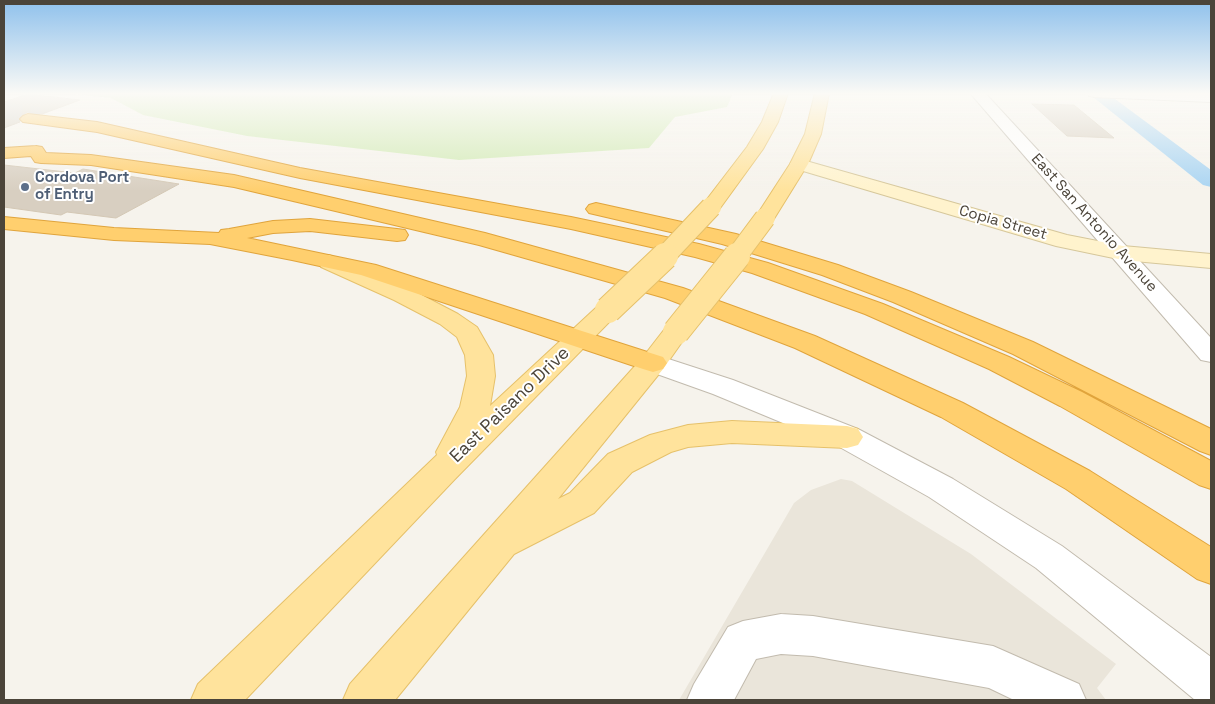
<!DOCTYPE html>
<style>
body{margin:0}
#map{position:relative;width:1215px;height:704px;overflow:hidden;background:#f6f3ec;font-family:"Space Grotesk",sans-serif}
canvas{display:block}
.frame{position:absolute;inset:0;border:5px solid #4b4439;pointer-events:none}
</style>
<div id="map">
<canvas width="1215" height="704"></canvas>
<div class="frame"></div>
</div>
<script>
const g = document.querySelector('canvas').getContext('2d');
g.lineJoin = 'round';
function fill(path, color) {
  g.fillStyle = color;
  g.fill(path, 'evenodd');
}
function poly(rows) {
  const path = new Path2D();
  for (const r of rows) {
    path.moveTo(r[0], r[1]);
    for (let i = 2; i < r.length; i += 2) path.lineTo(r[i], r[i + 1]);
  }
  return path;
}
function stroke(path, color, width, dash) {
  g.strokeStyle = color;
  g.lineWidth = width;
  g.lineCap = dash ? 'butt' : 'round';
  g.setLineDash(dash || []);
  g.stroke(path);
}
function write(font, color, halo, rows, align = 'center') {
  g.font = font + ' "Space Grotesk",sans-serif';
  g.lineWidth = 4;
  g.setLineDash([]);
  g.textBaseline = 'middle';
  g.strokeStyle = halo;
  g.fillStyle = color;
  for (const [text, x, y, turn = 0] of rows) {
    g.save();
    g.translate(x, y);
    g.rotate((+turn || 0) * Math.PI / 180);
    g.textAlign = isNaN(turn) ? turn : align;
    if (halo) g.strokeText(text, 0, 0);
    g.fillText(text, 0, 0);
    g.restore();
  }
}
fill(poly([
 [841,479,852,481,971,554,1116,664,1097,688,1106,700,679,700,794,503,811,490]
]), '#eae5da');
fill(poly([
 [66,93,733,93,727,107,675,117,649,148,459,160,247,136,143,115,111,98]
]), '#d2eab5');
fill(poly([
 [1088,93,1107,93,1211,170,1211,187,1203,185,1088,93]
]), '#a9d4f2');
const building = poly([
 [28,94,80,100,42,114,27,112,19,118,20,122,4,128,4,102,28,94],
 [1032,104,1074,105,1114,138,1067,136,1032,104],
 [4,165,75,173,83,169,179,184,116,218,67,212,61,215,4,207,4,165]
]);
fill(building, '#d8cfc1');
stroke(building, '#d3c7b4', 1);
stroke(poly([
 [6,111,40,115]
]), '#d4d0c8', 16, [16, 8]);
const minor = poly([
 [970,93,985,93,1211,338,1211,362,1201,360,970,93],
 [1087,93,1211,94,1211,102,1094,97,1089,96,1087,93],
 [653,354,733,380,858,429,953,479,1062,546,1211,657,1211,700,1195,700,1036,568,929,497,836,445,713,394,643,369,639,363,643,357,653,354],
 [781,614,813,616,993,646,1079,684,1086,700,1014,700,989,688,813,656,781,654,756,659,734,700,687,700,694,684,728,627,743,621,781,614]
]);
const secondary = poly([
 [799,159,1067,235,1123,246,1211,254,1211,268,1123,260,1056,246,793,168,790,164,793,160,799,159]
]);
const primary = poly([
 [774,93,788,93,778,122,763,149,718,211,711,213,704,211,701,207,747,147,762,122,774,93],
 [815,93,829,93,821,134,808,164,772,222,765,224,758,222,755,218,790,164,805,134,815,93],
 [329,255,412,290,458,314,477,327,493,355,495,376,490,406,599,305,608,302,617,305,621,310,455,479,245,700,191,700,198,684,437,455,436,452,460,407,467,376,465,355,457,337,440,324,394,300,321,267,318,262,321,257,329,255],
 [676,324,685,326,689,332,663,369,558,499,570,493,608,454,650,435,688,425,732,421,847,426,858,429,863,437,858,445,847,448,732,443,688,447,671,452,632,472,594,513,514,554,395,700,343,700,350,684,643,357,667,326,676,324]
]);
const motorway = poly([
 [28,114,97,122,300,168,571,217,699,244,768,263,883,304,1009,357,1082,392,1211,461,1211,489,1199,485,1060,406,989,369,865,314,752,273,695,257,571,229,300,178,97,132,23,122,20,119,23,116,28,114],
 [36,146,42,147,46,153,91,155,234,175,485,233,683,288,815,336,963,403,1090,471,1211,547,1211,584,1197,579,1066,489,941,417,795,348,665,298,479,245,234,187,91,165,41,163,35,162,31,156,4,158,4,148,36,146],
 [596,203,736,234,838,265,911,292,1033,342,1211,429,1211,455,1200,451,1013,354,893,302,822,275,722,244,589,213,586,209,589,205,596,203],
 [4,217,114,228,219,233,221,230,229,229,273,221,310,219,397,229,405,230,408,235,405,240,397,241,310,231,273,233,247,238,376,265,663,357,667,363,663,369,653,372,643,369,361,275,292,260,210,244,114,240,4,229,4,217]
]);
stroke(minor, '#c2bbae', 2);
stroke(secondary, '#d6c79b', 2);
stroke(primary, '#e6c16a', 2);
stroke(motorway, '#e0a43c', 2);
fill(minor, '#fff');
fill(secondary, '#fff3cd');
fill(primary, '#ffe39c');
fill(motorway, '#ffcf6e');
const primaryBridgeFar1 = poly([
 [664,257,711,207],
 [736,257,765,218]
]);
const primaryBridge = poly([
 [608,310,665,256],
 [676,332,737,256]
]);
stroke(primaryBridgeFar1, '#e6c16a', 22, []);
stroke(primaryBridge, '#e6c16a', 28, []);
stroke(primaryBridgeFar1, '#ffe39c', 20);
stroke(primaryBridge, '#ffe39c', 26);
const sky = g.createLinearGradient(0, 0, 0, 191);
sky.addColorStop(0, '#8fc1ec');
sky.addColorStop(0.49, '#fbfaf6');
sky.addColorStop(1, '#fbfaf600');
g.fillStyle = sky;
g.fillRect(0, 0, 1215, 191);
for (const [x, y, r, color] of [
 [25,187,5,"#5c6f8a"]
]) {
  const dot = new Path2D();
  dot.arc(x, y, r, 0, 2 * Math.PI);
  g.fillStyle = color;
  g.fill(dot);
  stroke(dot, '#fff', 2);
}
write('bold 15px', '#4e5e75', '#fff', [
 ["Cordova Port",35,178],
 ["of Entry",35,195]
], 'left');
write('15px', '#4b4439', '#fff', [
 ["Copia Street",1003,223,16],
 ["East San Antonio Avenue",1094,223,48]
]);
write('18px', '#4b4439', '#fff', [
 ["East Paisano Drive",510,405,-44]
]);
</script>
